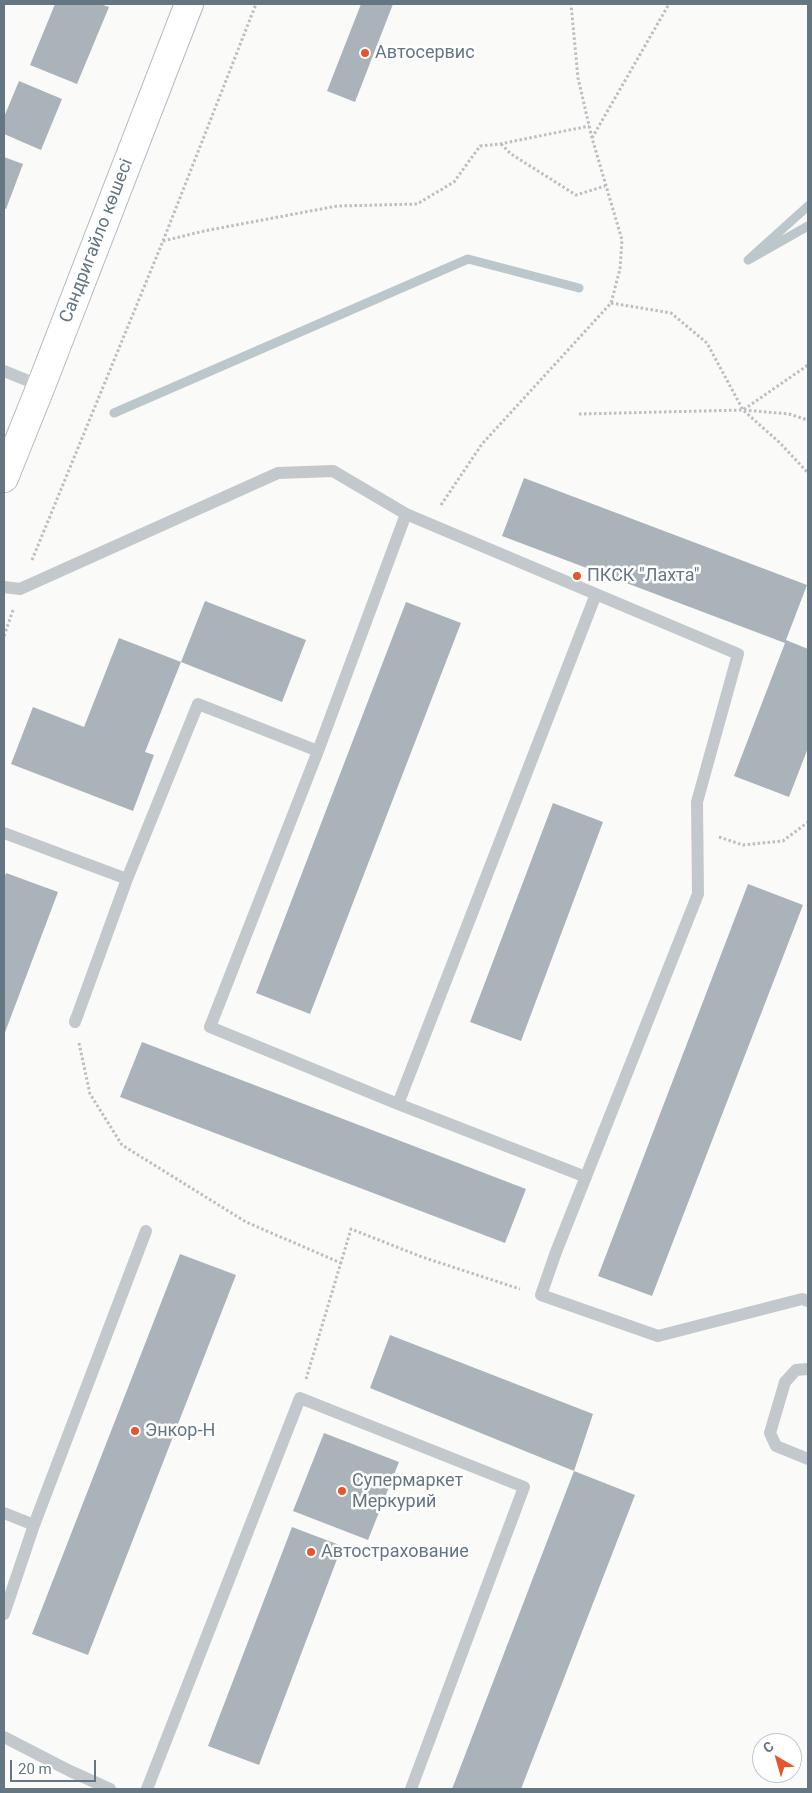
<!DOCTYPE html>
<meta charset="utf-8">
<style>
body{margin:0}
#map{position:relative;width:812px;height:1793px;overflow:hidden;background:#fafaf8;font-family:Roboto,sans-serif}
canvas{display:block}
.frame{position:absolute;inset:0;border:5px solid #657683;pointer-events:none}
.north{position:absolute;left:752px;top:1733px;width:50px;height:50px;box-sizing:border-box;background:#fff;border:1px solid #c1c8cd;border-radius:50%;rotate:322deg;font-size:14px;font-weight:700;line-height:20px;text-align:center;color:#657683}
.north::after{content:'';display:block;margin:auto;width:18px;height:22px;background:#e4572e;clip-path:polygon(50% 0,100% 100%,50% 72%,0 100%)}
.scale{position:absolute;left:10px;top:1760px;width:86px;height:22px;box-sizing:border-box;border:2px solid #657683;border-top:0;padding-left:6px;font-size:15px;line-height:18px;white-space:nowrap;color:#657683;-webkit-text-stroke:4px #fff;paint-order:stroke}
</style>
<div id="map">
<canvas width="812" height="1793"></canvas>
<div class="frame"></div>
<div class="north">С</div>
<div class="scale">20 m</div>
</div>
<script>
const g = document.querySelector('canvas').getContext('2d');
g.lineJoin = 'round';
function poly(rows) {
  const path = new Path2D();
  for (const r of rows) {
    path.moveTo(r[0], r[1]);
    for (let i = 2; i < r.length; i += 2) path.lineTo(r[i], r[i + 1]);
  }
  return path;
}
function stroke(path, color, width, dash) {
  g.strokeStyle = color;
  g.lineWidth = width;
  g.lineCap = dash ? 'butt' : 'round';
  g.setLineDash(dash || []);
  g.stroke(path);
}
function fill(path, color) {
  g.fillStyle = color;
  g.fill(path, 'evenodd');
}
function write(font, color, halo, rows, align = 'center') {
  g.font = font + ' Roboto,sans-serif';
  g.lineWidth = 5;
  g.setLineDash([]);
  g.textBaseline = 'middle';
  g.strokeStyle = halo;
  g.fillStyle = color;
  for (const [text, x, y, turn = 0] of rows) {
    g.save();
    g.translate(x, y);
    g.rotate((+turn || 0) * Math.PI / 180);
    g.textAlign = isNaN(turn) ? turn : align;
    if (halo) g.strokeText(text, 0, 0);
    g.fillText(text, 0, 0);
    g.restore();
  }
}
stroke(poly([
 [808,206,748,260,808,226],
 [114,413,468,259,579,288]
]), '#bbc7cb', 9);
fill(poly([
 [55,4,100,4,109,7,77,84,30,65],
 [361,4,393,4,355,102,327,91],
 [19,81,62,99,41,150,4,134,4,117],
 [4,157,23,164,6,209,4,208],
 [524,478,807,585,786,640,808,649,808,748,789,797,734,776,785,643,502,536],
 [205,601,306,640,282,702,181,662],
 [406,602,461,623,310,1014,256,993],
 [119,638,181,662,145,752,154,755,133,811,11,764,33,707,84,727],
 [553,803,603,822,521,1041,470,1022],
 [6,873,58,892,4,1035,4,879],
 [748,884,803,905,652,1296,598,1276],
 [142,1042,526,1189,505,1243,120,1097],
 [180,1254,236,1275,88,1655,32,1634],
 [390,1335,593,1414,574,1471,370,1388],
 [324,1433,399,1462,368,1540,293,1511],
 [574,1471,635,1495,521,1789,452,1789],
 [292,1527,342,1546,259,1765,208,1746]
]), '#aab3b9');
const secondary = poly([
 [4,478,41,386,189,4]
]);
stroke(secondary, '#b3babf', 30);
stroke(poly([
 [592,138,669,4],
 [501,144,511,154,576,195,605,186],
 [163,241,204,231,337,206,417,204,454,182,480,146,500,144,589,126],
 [611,303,671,313,707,343,743,410,780,443,808,473],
 [744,410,789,414,808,420],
 [579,414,743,410,808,365],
 [441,505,482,444,611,303,620,269,622,240,592,138,578,78,571,4],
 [32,560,163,241,256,4],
 [4,636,13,610],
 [719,837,743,845,783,841,808,822],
 [79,1043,90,1094,122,1145,246,1222,341,1263],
 [306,1379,351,1229,422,1257,520,1289]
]), '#bbbfc2', 3, [2.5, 2.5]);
stroke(poly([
 [4,371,41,386],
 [406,514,318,751,210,1027,398,1104,586,1177],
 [4,587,20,589,278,473,333,471,406,514,738,654,697,802,698,894,556,1252,541,1295,658,1336,802,1299,808,1301],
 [4,833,127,879,198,704,318,751],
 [75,1022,127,879],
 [398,1104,596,594],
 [808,1369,796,1370,785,1382,770,1433,776,1446,808,1459],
 [4,1513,34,1525],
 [4,1614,34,1525,146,1231],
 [4,1737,70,1771,110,1789],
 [147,1789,300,1398,524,1487,411,1789]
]), '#c3c8cc', 12);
stroke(secondary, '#fff', 28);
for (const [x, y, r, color] of [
 [365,53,5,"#e4572e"],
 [577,576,5,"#e4572e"],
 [135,1431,5,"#e4572e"],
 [342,1491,5,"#e4572e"],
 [311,1552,5,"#e4572e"]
]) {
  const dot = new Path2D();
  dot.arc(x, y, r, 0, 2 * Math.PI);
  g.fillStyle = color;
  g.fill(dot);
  stroke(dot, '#fff', 2);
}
write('18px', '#657683', '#fff', [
 ["Автосервис",375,53],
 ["ПКСК \"Лахта\"",587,576],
 ["Энкор-Н",145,1431],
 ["Супермаркет",352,1481],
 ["Меркурий",352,1502],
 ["Автострахование",321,1552]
], 'left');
write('18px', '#657683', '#fff', [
 ["Сандригайло көшесі",97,241,-69]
]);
</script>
